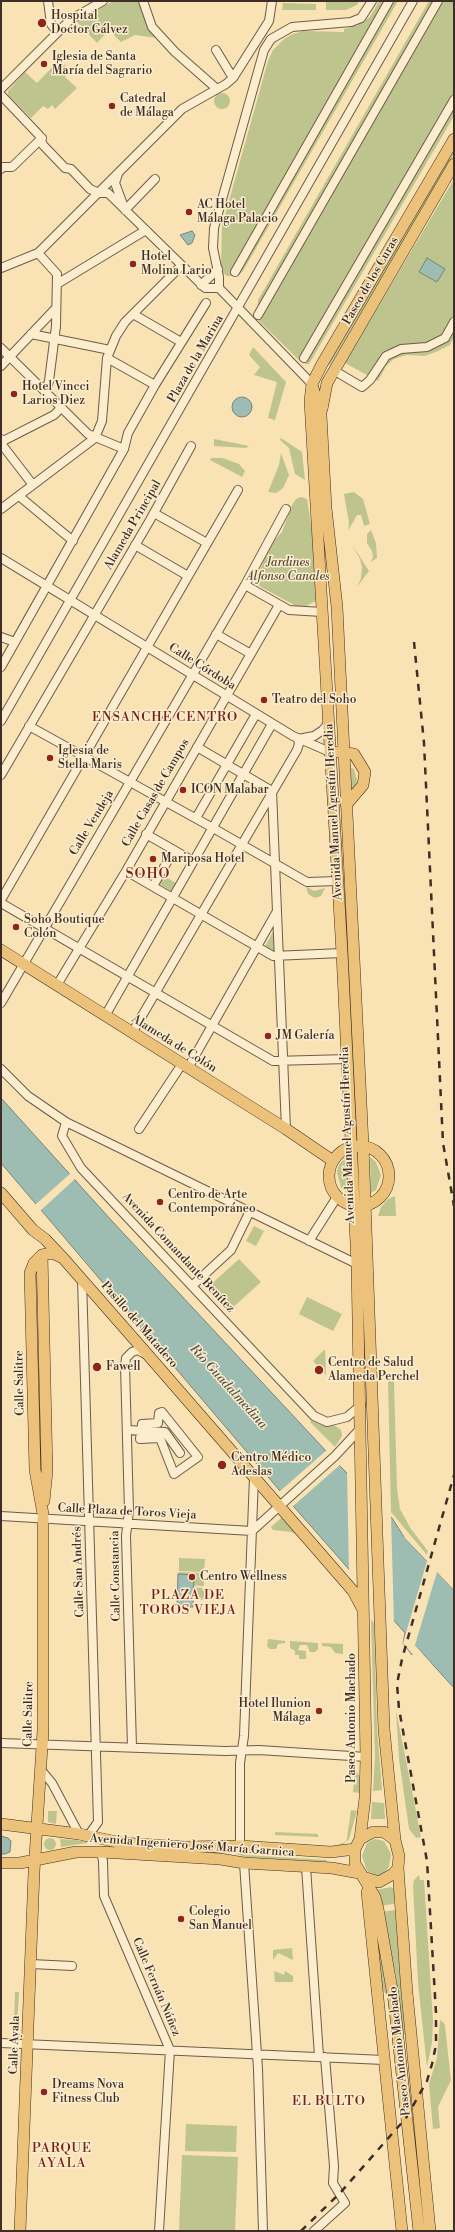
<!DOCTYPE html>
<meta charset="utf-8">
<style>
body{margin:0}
#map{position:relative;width:455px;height:2232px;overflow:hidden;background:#f9e3b4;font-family:"Libre Bodoni",serif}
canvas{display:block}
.frame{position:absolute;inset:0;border:2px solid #3f2e27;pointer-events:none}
</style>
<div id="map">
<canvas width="455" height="2232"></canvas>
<div class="frame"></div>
</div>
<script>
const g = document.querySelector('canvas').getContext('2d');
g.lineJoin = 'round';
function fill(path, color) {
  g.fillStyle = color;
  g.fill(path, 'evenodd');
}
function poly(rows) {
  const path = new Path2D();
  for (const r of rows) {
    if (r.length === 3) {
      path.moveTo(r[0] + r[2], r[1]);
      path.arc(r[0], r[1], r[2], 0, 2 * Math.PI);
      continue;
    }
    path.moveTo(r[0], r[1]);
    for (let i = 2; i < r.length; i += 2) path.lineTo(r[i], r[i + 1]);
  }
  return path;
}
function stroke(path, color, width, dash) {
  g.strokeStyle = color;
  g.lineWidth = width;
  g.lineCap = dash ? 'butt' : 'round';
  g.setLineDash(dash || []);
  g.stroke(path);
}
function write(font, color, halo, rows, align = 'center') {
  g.font = font + ' "Libre Bodoni",serif';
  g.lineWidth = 3;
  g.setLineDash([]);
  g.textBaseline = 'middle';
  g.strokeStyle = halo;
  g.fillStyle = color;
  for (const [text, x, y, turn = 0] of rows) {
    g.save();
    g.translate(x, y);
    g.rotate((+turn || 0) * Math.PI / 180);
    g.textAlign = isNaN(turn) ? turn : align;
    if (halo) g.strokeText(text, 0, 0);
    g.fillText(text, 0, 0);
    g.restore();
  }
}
fill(poly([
 [113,1,138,1,157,38,135,35,121,42,109,30,97,43,77,22],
 [326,1,359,1,357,5,346,10,326,10],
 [379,1,398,1,243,271,238,276,227,276,222,272,221,266,222,226,268,61,273,50,284,39,293,34,303,31,344,32,344,29,358,25,370,17],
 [429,1,454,1,454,116,309,364,306,364,301,362,259,321,257,316,258,300],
 [283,3,316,4,316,10,282,10],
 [60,59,69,70,65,77,77,88,55,109,52,105,48,109,43,106,31,118,8,95,8,91,25,72,37,83],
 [222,101,8],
 [454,147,454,154,330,365,328,364],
 [454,179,454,337,450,345,438,351,425,356,407,355,394,359,386,366,378,381,345,363],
 [253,347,286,382,275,420,268,418,277,382,254,375,260,367,249,355],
 [281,438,302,452,305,480,295,474,289,448,280,440],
 [214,439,249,446,246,448,214,446],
 [281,453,289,475,283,488,276,493,268,492,279,465],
 [211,458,223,458,239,464,245,471,242,477,210,460],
 [354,492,363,499,370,524,364,526,361,515,357,515,348,531,349,523,344,494],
 [301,497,307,499,314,543,316,601,304,607,296,606,261,587,258,584,257,578,269,546,282,532,292,505,296,499],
 [371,530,376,543,377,558,371,562,373,557,372,551,367,543,367,534],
 [351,543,369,571,357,587,361,578,362,567,360,559],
 [349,767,354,769,357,780,356,786,350,789],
 [162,875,176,883,171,891,158,883],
 [306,886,314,891,325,888,321,896,315,898,308,894],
 [274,930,275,953,264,948],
 [370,1157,376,1162,381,1175,376,1190,371,1193],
 [346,1158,347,1193,341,1188,337,1172,339,1164],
 [395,1196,396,1216,378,1216,381,1207,388,1199],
 [254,1226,264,1231,256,1246,246,1241],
 [239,1259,261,1282,229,1311,207,1288],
 [307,1297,342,1314,333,1331,299,1314],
 [325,1349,326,1375,313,1361],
 [388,1381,394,1381,397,1489,400,1509,411,1529,428,1551,427,1555,391,1512],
 [312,1420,321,1425,334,1425,341,1430,342,1436,335,1447,310,1422],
 [281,1518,289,1524,300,1536,291,1532,273,1530,271,1527],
 [179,1558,205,1559,204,1572,179,1571],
 [179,1572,204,1573,204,1586,179,1585],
 [179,1587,204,1588,204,1600,178,1599],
 [371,1619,374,1623,377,1727,382,1790,373,1791,375,1757],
 [268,1639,285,1641,285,1643,278,1644,276,1649,270,1649,267,1646],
 [290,1641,318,1643,318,1649,315,1652,310,1652,307,1645,300,1645,298,1650,306,1651,306,1659,299,1659,299,1655,295,1655,295,1651,290,1648],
 [322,1643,343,1644,343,1654,335,1653,331,1647,322,1646],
 [396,1710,421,1837,416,1838,409,1829,399,1759],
 [355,1769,360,1777,359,1793,353,1792],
 [372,1802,384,1803,385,1819,371,1819],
 [351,1810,357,1811,349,1839,343,1845,334,1846,346,1842,347,1838],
 [48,1811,57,1811,56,1824,48,1822],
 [275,1832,318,1834,318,1837,275,1835],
 [50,1844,6],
 [60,1839,87,1841,87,1843,61,1847],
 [375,1839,384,1841,391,1854,389,1867,382,1875,378,1876,367,1871,362,1856,367,1843],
 [236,1852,246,1855,327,1860,327,1862,246,1857,236,1854],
 [419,1875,420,1880,424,1880,433,2021,432,2043,427,2067,418,1983,413,1885,414,1880],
 [391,1887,394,1889,394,1904,379,1906,376,1890],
 [395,1910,405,2034,402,2035,396,1975,381,1912],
 [379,1945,388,1990,392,2036,387,1994,381,1990,377,1946],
 [292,1948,293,1960,278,1953,273,1960,273,1950],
 [274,1971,284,1975,285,1971,293,1976,293,1982,275,1982],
 [15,1992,19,1992,17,2025,14,2025],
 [440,2020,444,2023,445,2026,451,2080,438,2107,440,2128,433,2129,429,2084,437,2058],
 [186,2124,237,2126,236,2152,185,2151],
 [182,2155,238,2157,235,2231,179,2231]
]), '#bec48d');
const water = poly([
 [192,231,195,235,192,243,188,245,180,235,192,231],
 [427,258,445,269,437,282,419,272,427,258],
 [242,407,10],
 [1,1098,112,1221,339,1465,392,1518,404,1537,454,1590,454,1688,415,1645,412,1655,403,1643,405,1633,280,1491,1,1163,1,1098],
 [178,1574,194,1575,193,1607,177,1606,178,1574],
 [1,1836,8,1838,11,1841,10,1852,5,1854,1,1854,1,1836]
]);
fill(water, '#9ebdb2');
stroke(water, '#78847a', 1);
fill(poly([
 [71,1173,76,1178,40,1211,35,1205],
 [328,1449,341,1464,292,1507,279,1492],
 [347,1470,391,1515,394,1624,349,1573],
 [406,1536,454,1587,454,1590,437,1572,415,1645,454,1690,416,1649,414,1656,403,1643,427,1561,404,1537]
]), '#f9e3b4');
const minor = poly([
 [48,1,51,24,57,32],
 [143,1,152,27,175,52,217,89],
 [216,50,233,78],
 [1,89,70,20,103,1],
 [1,95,39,135,43,145,65,168,71,169,90,189,99,193,108,193,205,288,219,288],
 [1,169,3,167,12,167,42,138],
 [118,174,115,183,125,210,155,179],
 [38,253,57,274,56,326,49,381,45,392],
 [1,268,38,253,182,109,226,84,233,78,269,21,272,1],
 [235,272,389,1],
 [57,284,146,230],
 [201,285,218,269],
 [219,288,219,277,213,248,214,228,264,50,271,39,292,27,351,22,361,18,372,1],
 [219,288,312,384],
 [133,314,181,342],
 [258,315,438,1],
 [31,334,110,350],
 [1,348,88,434,124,449],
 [107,358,155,385],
 [304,358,454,100],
 [1,366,55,309],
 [340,374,362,387,370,380,386,356,401,349,427,347,445,338,454,322],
 [1,439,3,446,33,485],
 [1,442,54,415,61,408],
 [19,496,73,541],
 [1,509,95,438,102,421,107,358,116,336,125,322,181,266],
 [154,513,207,543],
 [135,545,188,576],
 [1,558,293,736,330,752],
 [245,585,289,610,322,612],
 [216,634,251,654],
 [1,637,15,642],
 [1,667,124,449,128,433,155,385,206,303],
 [1,721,413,1],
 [29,726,213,828,307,882,338,881],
 [298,739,314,736,323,730,329,722],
 [197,747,272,791],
 [1,775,150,520,191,446],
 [272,791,286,1129],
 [196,818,256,714],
 [146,834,193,861],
 [126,871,273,956,342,953],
 [153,886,174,850],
 [1,900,238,490],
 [1,903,273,1061,348,1059],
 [57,985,126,871,279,605],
 [1,1003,245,585,286,509],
 [105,1016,272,724],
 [132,1033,297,750,299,744,298,739],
 [188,1068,276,913],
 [1,1069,28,1096,66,1122,357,1264],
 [66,1122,62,1136,81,1168,314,1416,327,1422,347,1417,361,1405],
 [139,1129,182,1064],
 [309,1241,337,1197],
 [82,1279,98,1822,88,1836],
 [193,1285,231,1250,249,1213],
 [162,1412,198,1457,174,1474,160,1438,140,1439,142,1424,158,1423,159,1413,162,1412],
 [127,1430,165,1432,180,1453],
 [1,1516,252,1531],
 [252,1531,335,1456,361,1428],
 [1,1743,225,1751,259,1750,366,1757],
 [132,1747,126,1536,129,1511,125,1366,126,1358,132,1352,138,1350,145,1354],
 [41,1770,52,1783,79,1834],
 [240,1846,240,1763,244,1736,254,1477],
 [101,1852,103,1861,104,1896,170,2050,159,2231],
 [244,1863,258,2069,263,2231],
 [306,1867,319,2056],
 [31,1964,72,1966],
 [1,2043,384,2060],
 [314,2231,345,2203,333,2183,334,2166,325,2057]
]);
const major = poly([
 [313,388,321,415,326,508,337,607,363,1145,384,1729,395,1840],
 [322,409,327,383,454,164],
 [338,752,354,754,365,772,363,785,346,805],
 [1,950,286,1129,333,1161],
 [359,1176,30],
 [1,1193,33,1230,45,1239,63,1258,148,1355,353,1591,362,1608],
 [42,1255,47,1471,44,1501],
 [43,1514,35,1470,30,1273,34,1263,42,1255,52,1253,61,1257],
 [1,1824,79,1834,122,1843,184,1847,240,1846,331,1852,355,1849],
 [373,1832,384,1832,395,1840,399,1856,398,1868,393,1874,379,1882,363,1877,355,1864,355,1849,360,1839,373,1832],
 [360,1839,365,1798,366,1757,357,1264,342,953,310,401,312,384,322,364,454,139],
 [1,1863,20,1863,76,1852,101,1852,220,1859,244,1863,332,1868,359,1873],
 [398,1868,407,1993,430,2231],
 [363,1877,375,1897,378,1909,394,2001,419,2231],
 [367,1892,402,2231],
 [20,2231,34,1872,43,1731,43,1519]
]);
stroke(minor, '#6e5b4a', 10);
stroke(major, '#3f2e27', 12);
stroke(minor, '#fbedce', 8);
stroke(major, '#ecc27a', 11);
stroke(poly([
 [414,642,424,743,443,1143,454,1206],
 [301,2231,340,2193,406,2118,427,2081,432,2064,436,2045,436,2013,427,1861,399,1709,397,1684,402,1659,454,1475]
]), '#3f2e27', 2.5, [7, 7]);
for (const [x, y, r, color] of [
 [42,23,5,"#8f2418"],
 [44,64,4,"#8f2418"],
 [112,106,4,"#8f2418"],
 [189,212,4,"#8f2418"],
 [133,264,4,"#8f2418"],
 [14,394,4,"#8f2418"],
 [264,700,4,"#8f2418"],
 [50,758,4,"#8f2418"],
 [183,790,4,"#8f2418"],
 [153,859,4,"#8f2418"],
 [16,927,4,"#8f2418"],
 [268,1036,4,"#8f2418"],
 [160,1202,4,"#8f2418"],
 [97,1367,5,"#8f2418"],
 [319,1370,5,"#8f2418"],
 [222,1465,5,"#8f2418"],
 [192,1577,4,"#8f2418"],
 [319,1711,4,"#8f2418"],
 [181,1919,4,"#8f2418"],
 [44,2092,4,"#8f2418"]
]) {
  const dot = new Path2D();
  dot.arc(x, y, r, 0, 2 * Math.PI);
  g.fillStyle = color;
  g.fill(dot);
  stroke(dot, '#fbedce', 1.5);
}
write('12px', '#3f2e27', '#fbedce', [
 ["Hospital",51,16],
 ["Doctor Gálvez",51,30],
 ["Iglesia de Santa",52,57],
 ["María del Sagrario",52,71],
 ["Catedral",120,99],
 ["de Málaga",120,113],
 ["AC Hotel",197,205],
 ["Málaga Palacio",197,219],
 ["Hotel",141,257],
 ["Molina Lario",141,271],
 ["Hotel Vincci",22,387],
 ["Larios Diez",22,401],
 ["Teatro del Soho",272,700],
 ["Iglesia de",58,751],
 ["Stella Maris",58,765],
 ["ICON Malabar",191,790],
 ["Mariposa Hotel",161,859],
 ["Soho Boutique",24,920],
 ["Colón",24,934],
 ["JM Galería",276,1036],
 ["Centro de Arte",168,1195],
 ["Contemporáneo",168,1209],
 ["Centro de Salud",328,1363],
 ["Alameda Perchel",328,1377],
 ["Fawell",106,1367],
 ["Centro Médico",231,1458],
 ["Adeslas",231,1472],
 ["Centro Wellness",200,1577],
 ["Hotel Ilunion",311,1704,"right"],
 ["Málaga",311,1718,"right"],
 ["Colegio",189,1912],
 ["San Manuel",189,1926],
 ["Dreams Nova",52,2085],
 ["Fitness Club",52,2099]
], 'left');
write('12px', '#3f2e27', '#fbedce', [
 ["Paseo de los Curas",371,281,-60],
 ["Plaza de la Marina",196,359,-60],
 ["Alameda Principal",133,525,-60],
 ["Calle Córdoba",202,667,32],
 ["Calle Casas de Campos",156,793,-60],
 ["Avenida Manuel Agustín Heredia",334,812,-93],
 ["Calle Vendeja",92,823,-59],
 ["Alameda de Colón",174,1044,32],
 ["Avenida Manuel Agustín Heredia",348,1135,-92],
 ["Avenida Comandante Benítez",178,1253,47],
 ["Pasillo del Matadero",139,1325,49],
 ["Calle Salitre",20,1383,-91],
 ["Calle Plaza de Toros Vieja",127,1512,3],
 ["Calle San Andrés",79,1572,-92],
 ["Calle Constancia",116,1576,-91],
 ["Calle Salitre",29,1714,-89],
 ["Paseo Antonio Machado",352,1718,-90],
 ["Avenida Ingeniero José María Garnica",192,1846,4],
 ["Calle Fernán Núñez",156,1987,67],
 ["Calle Ayala",15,2045,-88],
 ["Paseo Antonio Machado",400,2051,-96]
]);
write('italic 12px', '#584c3b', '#fbedce', [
 ["Jardines",288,563],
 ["Alfonso Canales",288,577]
]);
g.letterSpacing = '1px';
write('13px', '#7a1f14', '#fbedce', [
 ["ENSANCHE CENTRO",165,718],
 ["PLAZA DE",188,1596],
 ["TOROS VIEJA",188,1611],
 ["EL BULTO",329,2102],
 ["PARQUE",62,2149],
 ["AYALA",62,2164]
]);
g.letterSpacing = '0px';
write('italic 13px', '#57524a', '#fbedce', [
 ["Río Guadalmedina",228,1387,48]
]);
g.letterSpacing = '1px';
write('14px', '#7a1f14', '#fbedce', [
 ["SOHO",148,875]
]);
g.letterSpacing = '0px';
</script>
